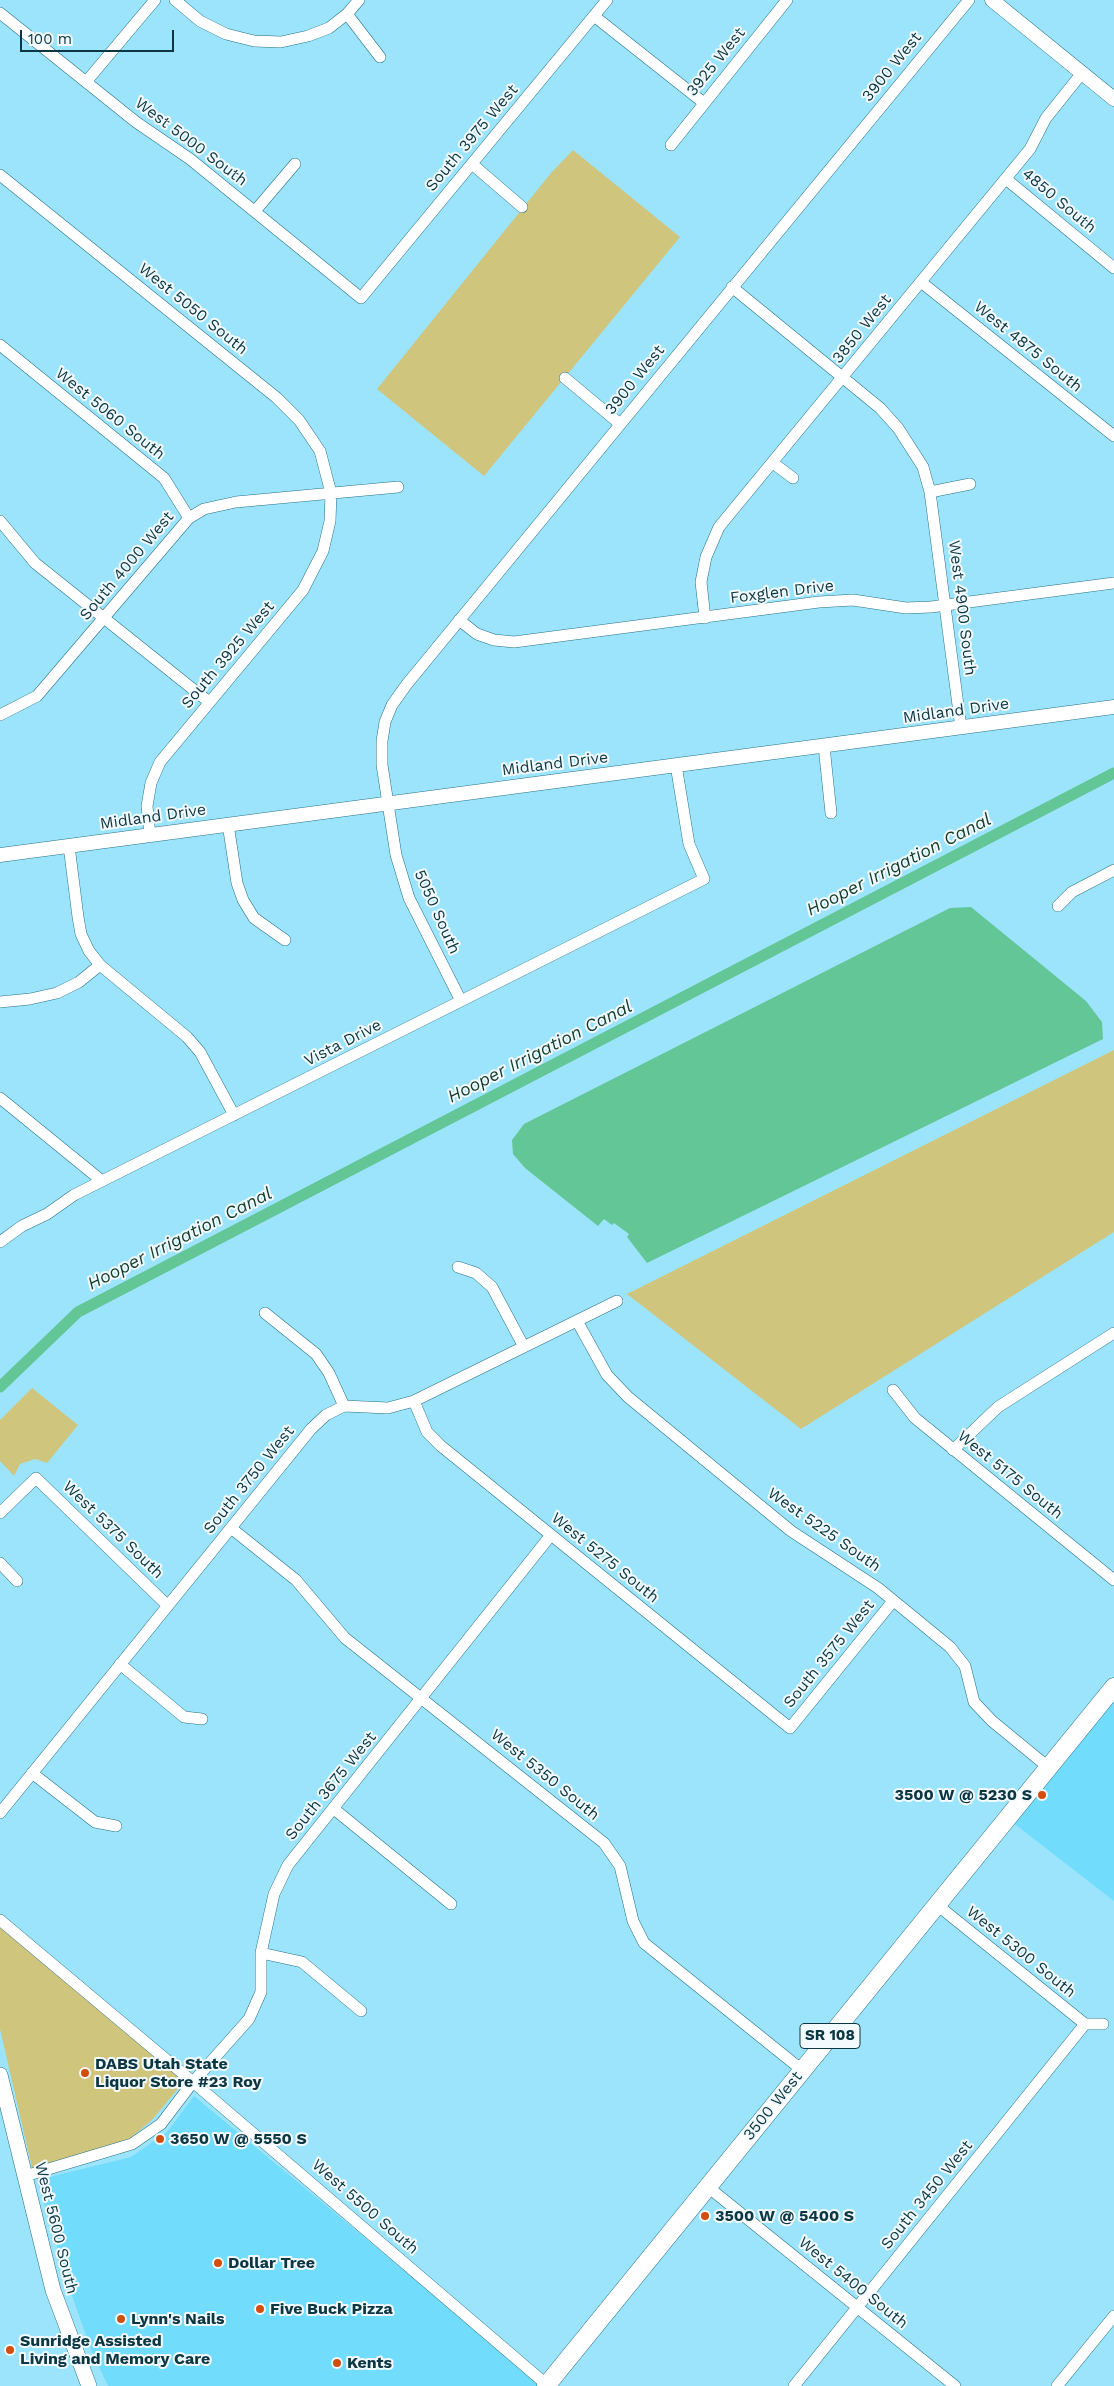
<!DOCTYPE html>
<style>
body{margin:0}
#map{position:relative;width:1114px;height:2386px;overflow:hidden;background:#9ce4fc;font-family:"Work Sans",sans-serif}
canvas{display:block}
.scale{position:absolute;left:20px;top:30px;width:154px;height:22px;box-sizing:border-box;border:2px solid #0c3642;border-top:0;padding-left:6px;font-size:15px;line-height:18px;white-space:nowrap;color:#0c3642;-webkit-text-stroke:4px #f2fafd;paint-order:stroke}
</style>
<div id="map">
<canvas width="1114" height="2386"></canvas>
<div class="scale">100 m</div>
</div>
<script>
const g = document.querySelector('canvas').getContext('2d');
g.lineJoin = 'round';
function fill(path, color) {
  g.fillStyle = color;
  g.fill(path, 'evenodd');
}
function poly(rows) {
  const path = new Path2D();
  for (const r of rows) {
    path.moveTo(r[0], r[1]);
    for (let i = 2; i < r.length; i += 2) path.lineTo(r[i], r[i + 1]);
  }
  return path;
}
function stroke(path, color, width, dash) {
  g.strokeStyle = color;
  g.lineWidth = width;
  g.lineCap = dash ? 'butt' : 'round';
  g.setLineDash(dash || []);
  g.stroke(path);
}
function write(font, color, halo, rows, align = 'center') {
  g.font = font + ' "Work Sans",sans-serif';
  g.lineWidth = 4;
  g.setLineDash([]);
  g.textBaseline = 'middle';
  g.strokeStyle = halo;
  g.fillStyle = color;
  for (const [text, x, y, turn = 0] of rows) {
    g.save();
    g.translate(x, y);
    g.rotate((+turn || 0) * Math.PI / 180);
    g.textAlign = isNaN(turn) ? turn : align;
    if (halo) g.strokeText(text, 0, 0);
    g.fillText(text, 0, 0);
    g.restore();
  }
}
fill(poly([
 [1114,1693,1114,1901,1012,1822],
 [194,2096,541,2384,539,2386,108,2386,92,2352,72,2296,37,2180,131,2157,167,2132]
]), '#72dcfd');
fill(poly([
 [573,150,680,237,484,476,377,389,551,173],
 [1114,1050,1114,1232,801,1429,627,1294],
 [32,1388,78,1425,47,1463,35,1459,20,1464,14,1476,0,1461,0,1420],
 [0,1925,187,2078,152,2120,122,2145,32,2168,0,2029]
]), '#d0c57d');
fill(poly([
 [971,907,1086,1001,1102,1022,1103,1039,647,1263,627,1237,629,1234,614,1223,612,1225,604,1219,598,1226,525,1168,513,1154,512,1140,524,1124,950,908]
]), '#63c696');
stroke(poly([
 [0,1387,78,1312,1114,773]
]), '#63c696', 11);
const minor = poly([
 [175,0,200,21,226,34,254,41,281,42,308,36,329,28,347,14,359,0],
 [0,13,136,122,190,159,361,298,607,0],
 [347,14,380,57],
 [594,16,704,103],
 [86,82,155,0],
 [671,145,787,0],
 [472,164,522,207],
 [0,175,277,398,299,420,320,451,331,493,330,521,323,551,303,590,160,762,151,783,147,806,150,835],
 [1006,179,1114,268],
 [255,211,295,164],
 [921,282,1114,436],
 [732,287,880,408,898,428,923,467,930,492,961,728],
 [0,345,164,478,189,518],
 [565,378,620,424],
 [773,463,793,478],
 [930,492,970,484],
 [0,521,35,563,209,702],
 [705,618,701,582,706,557,719,527,1030,149,1046,118,1082,73],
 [459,620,477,634,494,640,514,642,819,602,853,600,906,608,931,607,1114,583],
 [0,715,37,696,189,518,204,509,236,502,398,487],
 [824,746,831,813],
 [228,824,237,883,243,900,254,918,285,940],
 [69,846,78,917,81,934,89,951,100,965,187,1037,200,1052,234,1115],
 [1058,906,1072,892,1114,870],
 [461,1001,409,898,396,855,382,765,382,741,385,722,392,705,407,684,969,0],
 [0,1002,30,999,57,993,79,982,100,965],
 [0,1098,102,1181],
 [0,1242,22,1226,47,1214,74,1195,704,879,689,844,676,765],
 [458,1267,476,1273,492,1287,524,1347],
 [265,1313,316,1354,329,1373,344,1406],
 [577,1321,607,1375,628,1397,791,1531,878,1588,950,1647,965,1666,974,1702,992,1721,1048,1767],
 [893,1390,915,1418,1114,1580],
 [414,1401,427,1432,441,1446,790,1728,893,1601],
 [953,1450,998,1407,1114,1333],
 [0,1513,36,1478,168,1606],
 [231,1528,296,1580,345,1638,604,1843,620,1866,633,1921,644,1943,802,2070],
 [0,1563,17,1581],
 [120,1664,184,1717,202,1719],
 [32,1773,95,1822,116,1826],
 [334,1809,451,1904],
 [0,1813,311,1429,326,1415,344,1406,388,1408,414,1401,617,1301],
 [936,1904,1085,2024],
 [0,1920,193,2082,547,2385],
 [261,1953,302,1962,361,2011],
 [1085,2024,1103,2024],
 [25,2176,132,2144,161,2124,193,2082,249,2019,261,1992,261,1953,274,1894,288,1865,551,1535],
 [708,2187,955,2386],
 [794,2386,1085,2024],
 [1057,2386,1114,2316]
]);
const tertiary = poly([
 [992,0,1114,99],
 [0,855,1114,707]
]);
const secondary = poly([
 [0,2075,53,2290,89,2386]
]);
const primary = poly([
 [546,2386,1114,1687]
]);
stroke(minor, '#267186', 12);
stroke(tertiary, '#267186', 15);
stroke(secondary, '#267186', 16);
stroke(primary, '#267186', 19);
stroke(minor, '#fff', 11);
stroke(tertiary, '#fff', 14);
stroke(secondary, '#fff', 15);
stroke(primary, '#fff', 18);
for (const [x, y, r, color] of [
 [1042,1795,5,"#d34e0d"],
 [85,2073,5,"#d34e0d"],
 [160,2139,5,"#d34e0d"],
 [705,2216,5,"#d34e0d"],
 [218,2263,5,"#d34e0d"],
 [260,2309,5,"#d34e0d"],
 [121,2319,5,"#d34e0d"],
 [10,2350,5,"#d34e0d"],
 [337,2363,5,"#d34e0d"]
]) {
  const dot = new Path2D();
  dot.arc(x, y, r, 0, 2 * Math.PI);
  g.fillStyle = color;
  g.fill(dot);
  stroke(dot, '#f2fafd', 2);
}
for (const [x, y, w] of [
 [830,2036,60]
]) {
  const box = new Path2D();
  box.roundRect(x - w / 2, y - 12.5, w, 25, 4);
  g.fillStyle = '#f2fafd';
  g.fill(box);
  stroke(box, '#0c3642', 1);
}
write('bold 15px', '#0c3642', null, [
 ["SR 108",830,2036]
]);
write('16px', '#0c3642', '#f2fafd', [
 ["3925 West",716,62,-51],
 ["3900 West",892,67,-51],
 ["South 3975 West",472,138,-50],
 ["West 5000 South",191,142,37],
 ["4850 South",1059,201,40],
 ["West 5050 South",193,309,39],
 ["3850 West",862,329,-51],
 ["West 4875 South",1028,347,39],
 ["3900 West",635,380,-51],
 ["West 5060 South",110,414,39],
 ["South 4000 West",127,566,-50],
 ["Foxglen Drive",782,592,-7],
 ["West 4900 South",962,608,83],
 ["South 3925 West",228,655,-50],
 ["Midland Drive",956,711,-8],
 ["Midland Drive",555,764,-7],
 ["Midland Drive",153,817,-8],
 ["5050 South",437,912,66],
 ["Vista Drive",343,1043,-27],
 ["West 5175 South",1010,1475,39],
 ["South 3750 West",249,1480,-51],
 ["West 5375 South",113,1530,44],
 ["West 5225 South",824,1530,35],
 ["West 5275 South",605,1558,39],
 ["South 3575 West",829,1654,-51],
 ["West 5350 South",545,1775,39],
 ["South 3675 West",331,1786,-51],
 ["West 5300 South",1021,1952,39],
 ["3500 West",773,2106,-51],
 ["South 3450 West",927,2195,-51],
 ["West 5500 South",365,2207,41],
 ["West 5600 South",56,2228,76],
 ["West 5400 South",853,2283,39]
]);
write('bold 16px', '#0c3642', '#f2fafd', [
 ["3500 W @ 5230 S",1032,1795,"right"],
 ["DABS Utah State",95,2064],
 ["Liquor Store #23 Roy",95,2082],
 ["3650 W @ 5550 S",170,2139],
 ["3500 W @ 5400 S",715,2216],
 ["Dollar Tree",228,2263],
 ["Five Buck Pizza",270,2309],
 ["Lynn's Nails",131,2319],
 ["Sunridge Assisted",20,2341],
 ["Living and Memory Care",20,2359],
 ["Kents",347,2363]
], 'left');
write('italic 18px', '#113c29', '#f2fafd', [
 ["Hooper Irrigation Canal",899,865,-27],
 ["Hooper Irrigation Canal",540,1052,-27],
 ["Hooper Irrigation Canal",180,1239,-27]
]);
</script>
